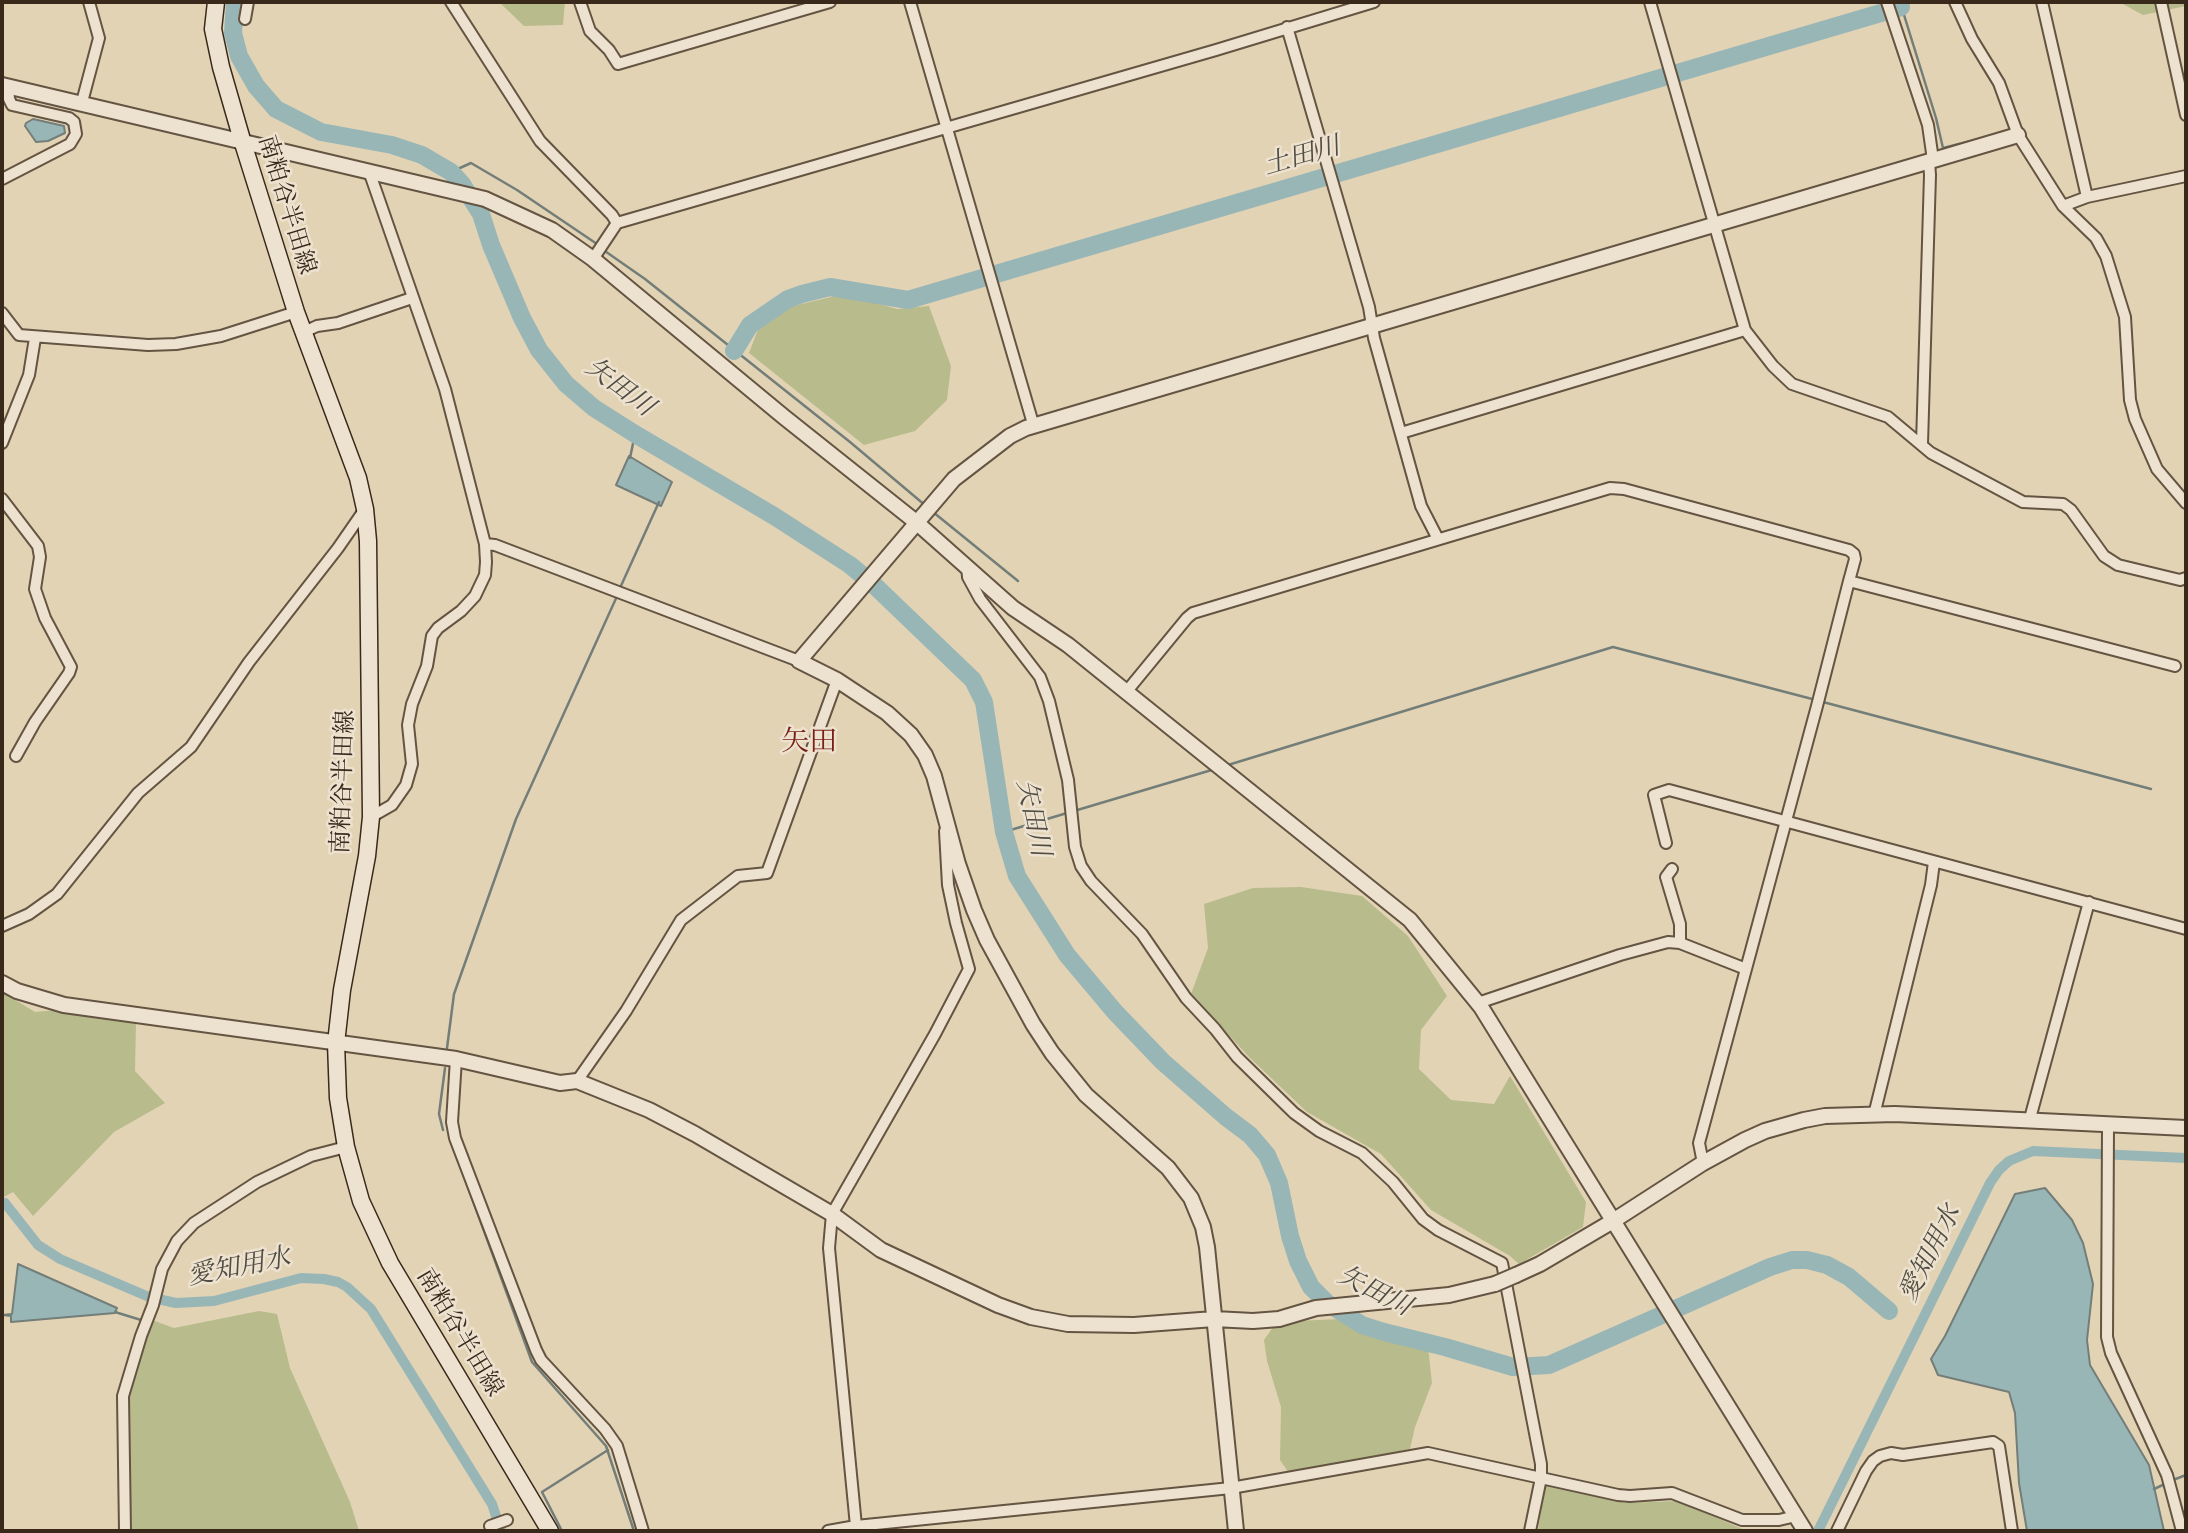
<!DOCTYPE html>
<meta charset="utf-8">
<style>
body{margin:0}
#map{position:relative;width:2188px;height:1533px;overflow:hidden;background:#e3d3b5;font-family:"Gentium Book Plus",serif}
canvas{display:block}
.frame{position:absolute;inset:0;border:4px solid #39291b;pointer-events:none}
</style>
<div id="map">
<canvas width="2188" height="1533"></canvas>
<div class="frame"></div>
</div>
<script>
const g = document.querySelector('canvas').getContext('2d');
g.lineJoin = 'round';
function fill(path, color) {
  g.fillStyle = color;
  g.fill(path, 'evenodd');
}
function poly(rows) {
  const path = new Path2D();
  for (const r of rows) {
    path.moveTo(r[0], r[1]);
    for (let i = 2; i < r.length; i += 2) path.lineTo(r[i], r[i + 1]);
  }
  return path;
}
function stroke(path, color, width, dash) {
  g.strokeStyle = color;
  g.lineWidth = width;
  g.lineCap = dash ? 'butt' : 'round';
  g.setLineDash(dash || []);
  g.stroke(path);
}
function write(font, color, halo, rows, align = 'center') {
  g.font = font + ' "Gentium Book Plus","Noto Serif JP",serif';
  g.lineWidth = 5;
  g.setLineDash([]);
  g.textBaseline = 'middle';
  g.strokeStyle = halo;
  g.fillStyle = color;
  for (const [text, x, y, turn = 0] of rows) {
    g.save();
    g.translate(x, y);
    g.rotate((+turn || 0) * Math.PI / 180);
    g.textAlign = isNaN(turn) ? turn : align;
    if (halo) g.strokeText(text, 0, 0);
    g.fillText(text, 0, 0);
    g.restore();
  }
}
fill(poly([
 [499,2,565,2,563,25,524,26],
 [2119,2,2186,2,2186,6,2143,15],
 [844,294,897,309,929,306,951,366,947,400,915,431,864,445,749,353,760,324,789,307],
 [1301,887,1362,896,1408,936,1447,996,1421,1030,1419,1069,1451,1100,1494,1104,1510,1076,1586,1202,1583,1227,1519,1264,1510,1256,1431,1210,1381,1154,1307,1112,1249,1057,1191,994,1208,948,1204,904,1253,888],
 [2,992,35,1012,80,1008,136,1023,135,1071,165,1103,114,1132,33,1216,13,1192,2,1198],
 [259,1311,277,1314,290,1368,350,1502,359,1531,132,1531,126,1398,152,1320,174,1328],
 [1341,1319,1378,1336,1428,1347,1432,1383,1415,1427,1410,1449,1289,1473,1280,1460,1281,1407,1267,1361,1264,1340,1276,1323,1294,1321],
 [1545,1485,1626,1503,1678,1501,1747,1531,1538,1531]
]), '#b8bb8b');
const water = poly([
 [33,119,64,126,65,133,48,141,36,142,25,126,26,123,33,119],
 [629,456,672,482,661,506,616,485,629,456],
 [2045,1188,2072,1220,2083,1243,2093,1284,2087,1340,2090,1365,2149,1465,2164,1531,2027,1531,2019,1483,2015,1413,2009,1392,1938,1375,1931,1359,1945,1336,2015,1194,2045,1188],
 [18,1264,117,1308,115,1313,11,1322,11,1316,2,1315,12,1314,18,1264]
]);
fill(water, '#99b6b7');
stroke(water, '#737e79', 2);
stroke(poly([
 [1900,2,1936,118,1943,148,1975,140],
 [2176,46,2186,91],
 [451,172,471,163,517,190,597,244],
 [602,249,645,279,850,442,926,506],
 [630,458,635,434],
 [933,512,1018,581],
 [620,588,659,502],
 [1823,702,2151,789],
 [1228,765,1613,647,1816,700],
 [1074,811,1215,769],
 [1004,832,1067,813],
 [447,1048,454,994,516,819,618,594],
 [443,1130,439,1114,445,1068],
 [454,1149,532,1362,606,1446,634,1531],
 [115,1312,141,1320],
 [2173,1480,2186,1475],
 [2154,1489,2167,1483],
 [562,1531,542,1492,608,1450]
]), '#737e79', 2.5);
stroke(poly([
 [5,1203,38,1245,60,1259,149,1297,176,1303,214,1301,301,1278,324,1279,338,1282,347,1287,371,1309,492,1504,501,1531],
 [1818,1531,1990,1183,1999,1170,2009,1161,2033,1151,2186,1158]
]), '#99b6b7', 10);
stroke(poly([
 [235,2,233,33,239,56,256,86,276,109,321,132,392,145,422,155,451,172,462,184,481,214,491,245,522,318,539,350,566,384,594,408,635,434,774,516,850,565,874,585,973,680,984,702,1004,832,1017,876,1067,955,1115,1012,1163,1062,1226,1117,1250,1135,1267,1155,1279,1183,1290,1236,1298,1261,1311,1287,1327,1303,1362,1325,1384,1332,1445,1347,1513,1367,1549,1365,1770,1267,1792,1260,1807,1260,1827,1265,1849,1277,1889,1311],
 [734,351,750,325,788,299,802,294,830,287,908,300,1901,7]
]), '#99b6b7', 18);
const minor = poly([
 [451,2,540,141,612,215,617,223],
 [580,2,590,31,609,50,618,64,830,2],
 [910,2,1034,427],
 [1650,2,1745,330,1773,366,1792,384,1888,417,1931,453,2023,502,2063,504,2071,510,2104,556,2118,565,2180,580,2186,578],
 [1887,2,1928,125,1933,160],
 [1955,2,1972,39,1999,83,2018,135,2063,206,2096,238,2106,256,2125,317,2130,400,2135,419,2157,469,2186,503],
 [2042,2,2087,197],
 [2161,2,2186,115],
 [245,19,248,2],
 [1287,27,1369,307,1374,338,1421,506,1438,539],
 [82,102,99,38,89,2],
 [369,171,445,389,485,544,486,562,485,575,475,596,461,611,438,628,432,636,427,666,412,704,408,725,412,764,406,785,392,805,371,817],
 [2,179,70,144,76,134,74,122,69,118,12,105,9,99,8,86],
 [2063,206,2087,197,2186,176],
 [593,259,617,223,1216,50,1374,2],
 [2,313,19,335,148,345,176,344,221,336,296,312],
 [304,332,317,326,338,323,412,298],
 [1401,433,1745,330],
 [2,443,29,375,35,338],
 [1922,444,1930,175,1929,162],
 [2,499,38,546,40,557,35,589,45,618,71,667,69,673,35,722,16,756],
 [485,544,495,545,799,661],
 [967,566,968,577,980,599,1040,677,1049,701,1068,780,1075,847,1081,866,1091,881,1142,934,1186,998,1215,1029,1237,1057,1294,1113,1319,1131,1362,1153,1393,1182,1423,1219,1438,1230,1502,1263,1541,1464,1541,1478,1530,1531],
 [1849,581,2175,666],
 [1127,691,1187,618,1193,613,1610,488,1624,489,1849,550,1854,554,1855,559,1849,581,1817,706,1699,1143,1703,1163],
 [1666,843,1654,795,1669,790,2186,929],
 [1672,869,1666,877,1680,924,1680,943],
 [2,926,29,914,57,894,138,793,191,747,249,662,338,548,365,509],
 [1478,1003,1620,955,1668,942,1680,943,1746,969],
 [456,1059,452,1122,455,1138,536,1350,541,1360,605,1429,617,1446,643,1531],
 [577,1081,626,1011,681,920,738,876,767,873,837,680],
 [1874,1115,1931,885,1934,862],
 [2029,1122,2089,902],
 [2108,1126,2107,1337,2111,1353,2167,1475,2182,1531],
 [490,1526,507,1520],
 [856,1526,829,1248,832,1214,935,1034,969,969,956,923,948,885,945,831],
 [125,1531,123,1396,141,1336,153,1305,162,1269,177,1241,194,1223,257,1182,311,1156,346,1147],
 [828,1531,856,1526,1231,1488,1428,1453,1618,1495,1630,1496,1672,1493,1742,1520,1779,1520,1796,1516],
 [1837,1531,1866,1471,1873,1461,1880,1456,1891,1453,1903,1455,1993,1442,1999,1446,2012,1531]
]);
const tertiary = poly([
 [2,85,485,199,552,230,593,259,784,417,916,522,1013,608,1068,645,1410,920,1481,1007,1805,1531],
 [2,983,17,991,64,1005,456,1059,560,1083,577,1081,649,1110,695,1134,832,1214,881,1250,998,1305,1031,1317,1068,1324,1134,1325,1214,1319,1253,1321,1279,1319,1316,1308,1449,1295,1495,1284],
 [1516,1275,1540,1264,1613,1221,1703,1163,1745,1140,1765,1131,1804,1120,1825,1116,1895,1114,2186,1128],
 [1236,1531,1207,1247,1203,1227,1191,1198,1168,1168,1086,1095,1052,1053,1033,1024,987,940,974,910,958,864,934,776,925,755,911,735,887,713,837,680,799,661,954,479,1010,436,1026,428,2018,135]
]);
const secondary = poly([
 [216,2,213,29,221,67,242,140,296,312,358,478,365,509,368,541,371,817,367,856,342,990,336,1043,338,1098,346,1147,361,1201,390,1263,550,1531]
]);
stroke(minor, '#645442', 14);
stroke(tertiary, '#645442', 18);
stroke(secondary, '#39291b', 19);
stroke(minor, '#ede2cf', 10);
stroke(tertiary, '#ede2cf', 14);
stroke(secondary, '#ede2cf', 16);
const tertiaryBridge = poly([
 [1495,1284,1516,1275]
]);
stroke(tertiaryBridge, '#645442', 18, []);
stroke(tertiaryBridge, '#ede2cf', 14);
write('24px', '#39291b', '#ede2cf', [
 ["南粕谷半田線",286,205,73],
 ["南粕谷半田線",344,782,-88],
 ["南粕谷半田線",459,1333,59]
]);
write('italic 26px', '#514c42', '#ede2cf', [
 ["土田川",1302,157,-16],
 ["矢田川",619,388,37],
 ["矢田川",1032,818,78],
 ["愛知用水",1931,1254,-63],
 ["愛知用水",239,1268,-11],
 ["矢田川",1374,1292,27]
]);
write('28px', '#7a1f14', '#ede2cf', [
 ["矢田",809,743]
]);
</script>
